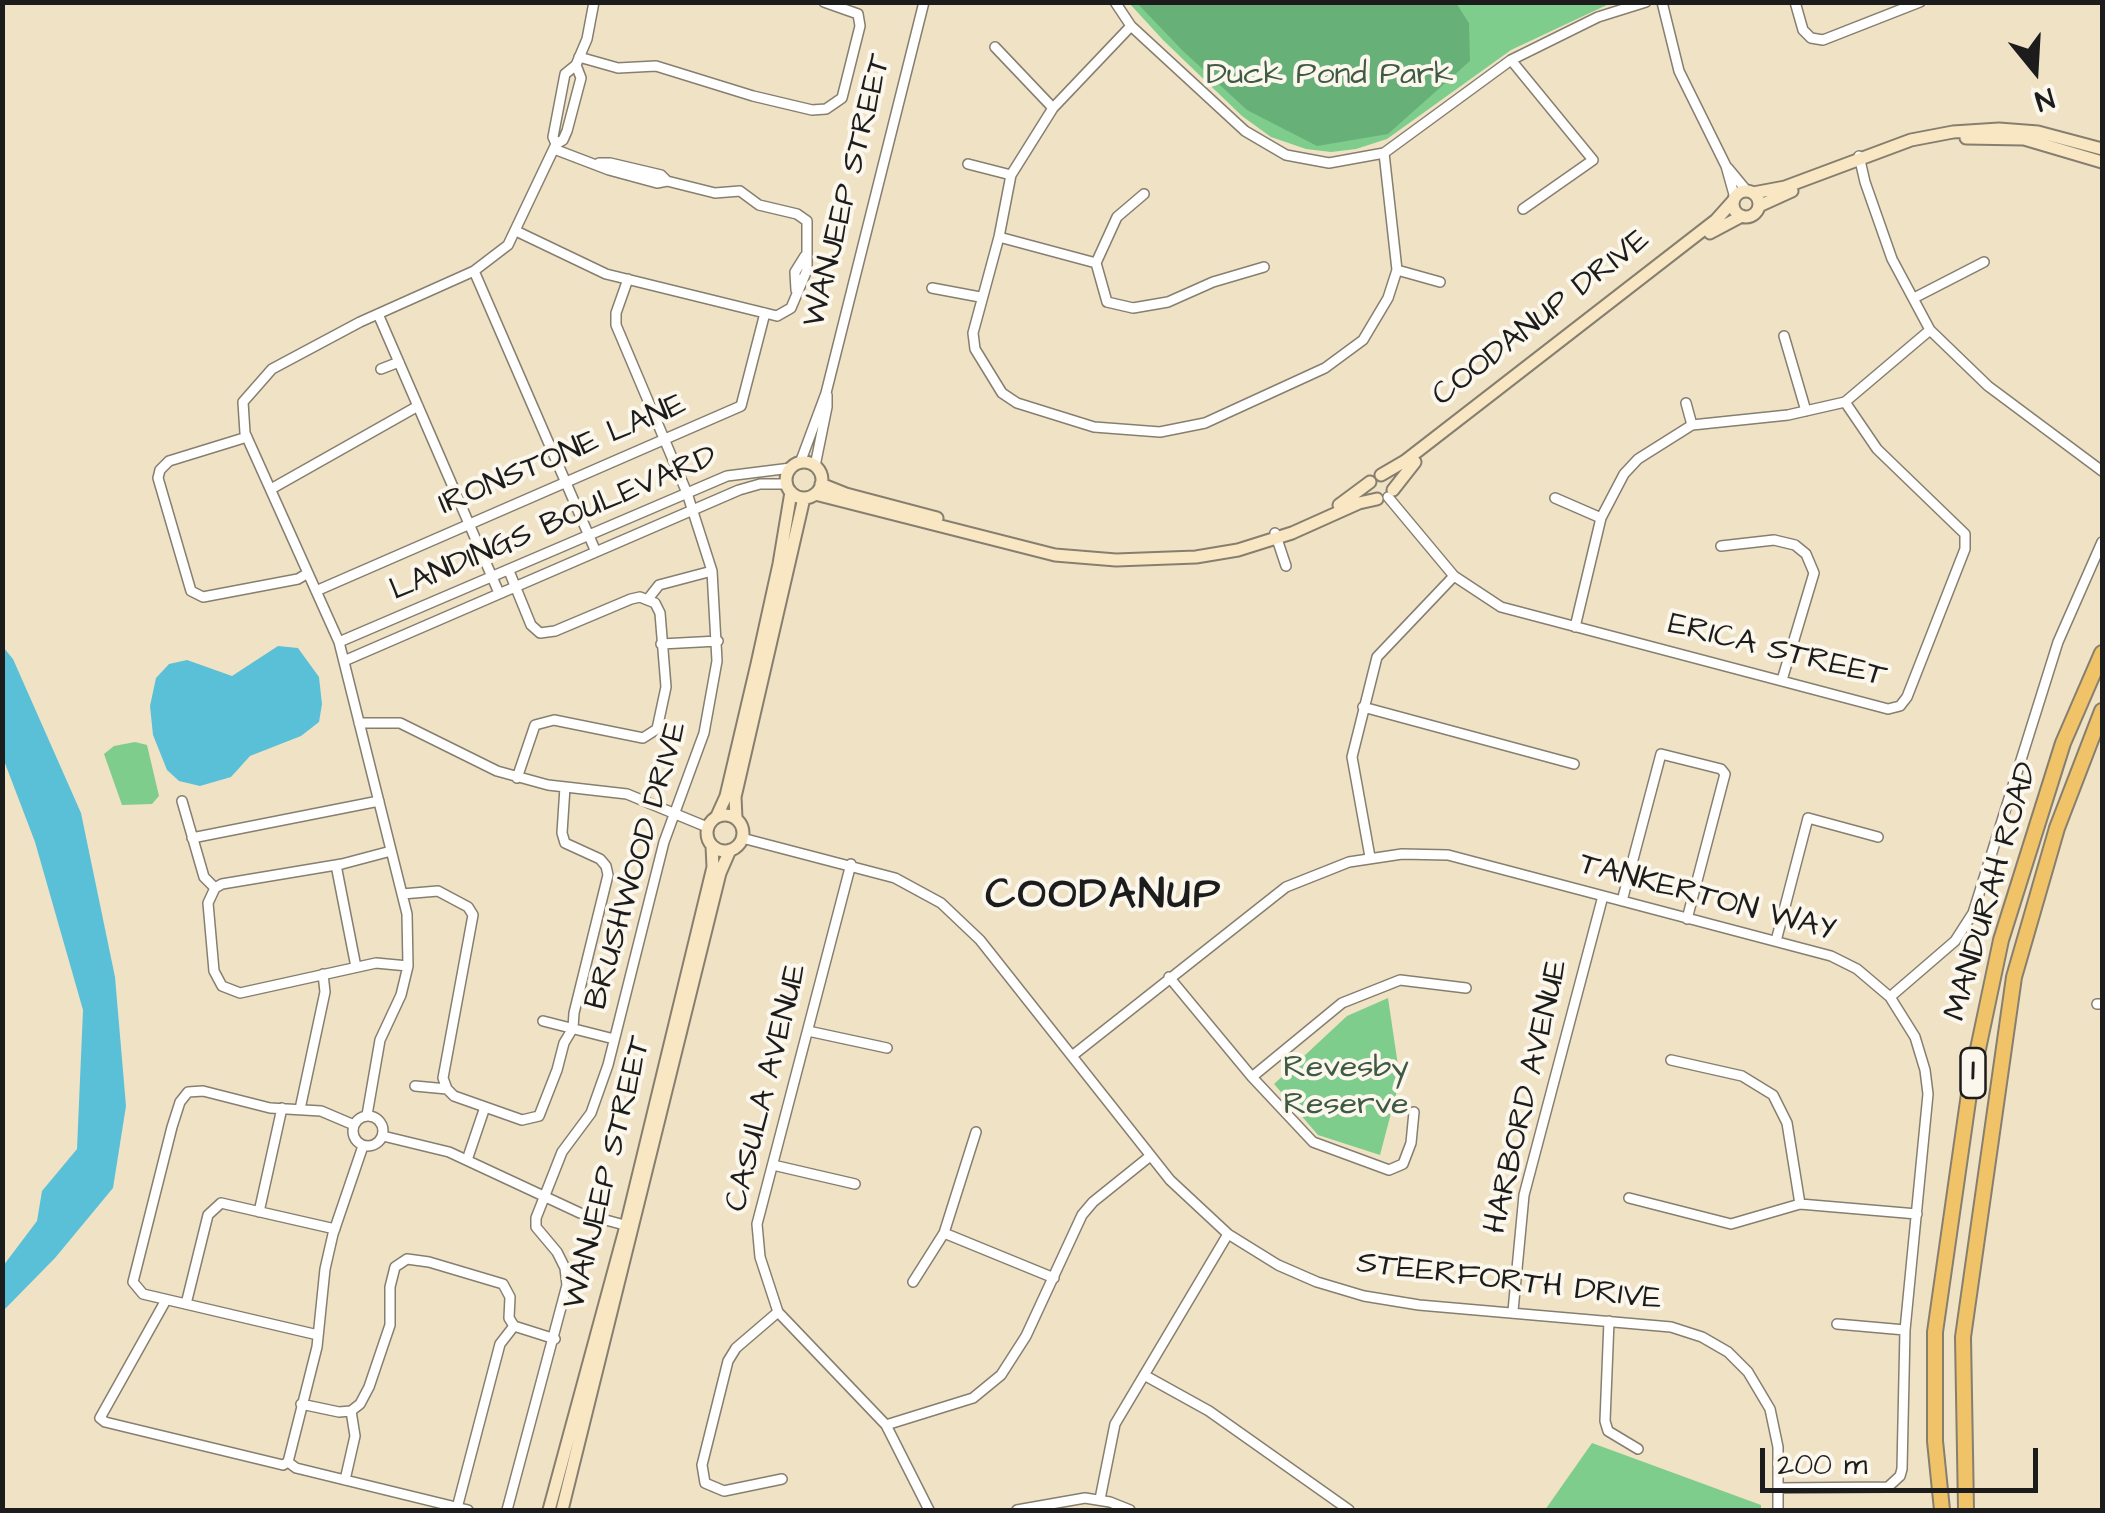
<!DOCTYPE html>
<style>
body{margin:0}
#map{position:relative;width:2105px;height:1513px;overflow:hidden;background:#f0e2c5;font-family:"Architects Daughter",sans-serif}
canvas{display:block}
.frame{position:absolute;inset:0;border:5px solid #1c1c1c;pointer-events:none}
.north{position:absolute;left:1985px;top:20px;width:100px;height:100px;-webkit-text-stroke:8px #fbf7ec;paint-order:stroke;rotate:162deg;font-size:28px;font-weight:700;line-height:40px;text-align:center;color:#1c1c1c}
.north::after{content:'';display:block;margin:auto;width:35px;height:45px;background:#1c1c1c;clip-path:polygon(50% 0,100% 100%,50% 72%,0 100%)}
.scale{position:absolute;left:1760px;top:1448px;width:278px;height:45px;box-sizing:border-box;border:5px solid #1c1c1c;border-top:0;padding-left:12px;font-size:30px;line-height:35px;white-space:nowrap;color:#1c1c1c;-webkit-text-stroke:8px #fbf7ec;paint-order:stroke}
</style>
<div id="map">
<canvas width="2105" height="1513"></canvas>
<div class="frame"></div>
<div class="north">N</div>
<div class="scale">200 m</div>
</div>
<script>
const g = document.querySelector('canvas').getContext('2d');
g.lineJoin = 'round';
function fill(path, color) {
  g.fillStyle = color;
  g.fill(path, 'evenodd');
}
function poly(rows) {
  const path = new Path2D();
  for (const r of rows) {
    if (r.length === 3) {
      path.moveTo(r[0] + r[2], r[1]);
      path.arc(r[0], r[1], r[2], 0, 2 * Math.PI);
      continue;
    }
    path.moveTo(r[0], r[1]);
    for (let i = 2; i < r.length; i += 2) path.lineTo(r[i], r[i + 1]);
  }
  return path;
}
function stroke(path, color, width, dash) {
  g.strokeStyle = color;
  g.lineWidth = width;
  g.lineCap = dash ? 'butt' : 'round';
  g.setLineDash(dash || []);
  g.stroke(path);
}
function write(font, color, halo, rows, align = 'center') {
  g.font = font + ' "Architects Daughter",sans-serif';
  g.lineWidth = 8;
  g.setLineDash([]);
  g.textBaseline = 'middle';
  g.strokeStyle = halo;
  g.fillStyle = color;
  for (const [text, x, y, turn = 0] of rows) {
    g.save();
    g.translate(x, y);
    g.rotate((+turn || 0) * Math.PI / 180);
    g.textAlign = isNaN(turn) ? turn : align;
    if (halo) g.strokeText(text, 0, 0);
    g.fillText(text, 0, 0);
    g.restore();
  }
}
fill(poly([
 [1129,3,1611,3,1511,50,1387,139,1356,149,1331,152,1306,149,1271,137,1242,116,1163,40],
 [135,742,147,745,159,796,152,804,122,805,104,754,114,746],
 [1388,998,1400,1079,1380,1155,1318,1135,1274,1084,1347,1016],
 [1592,1443,1761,1505,1761,1510,1545,1510]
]), '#7fcd8c');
fill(poly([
 [1137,3,1456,3,1469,23,1470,61,1388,134,1317,146,1247,110,1182,50]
]), '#67b078');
fill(poly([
 [278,646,298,648,319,677,322,704,319,722,301,736,250,756,231,777,200,786,179,781,167,770,153,735,150,706,156,678,169,664,187,660,232,676],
 [3,647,13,659,81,813,115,977,126,1106,113,1188,55,1258,3,1311,3,1266,37,1221,42,1191,77,1149,83,1010,35,842,3,758]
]), '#5ac0d8');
const minor = poly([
 [1115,2,1131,26,1245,131,1286,155,1329,163,1384,153,1511,60,1598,17,1646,2],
 [1662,2,1679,71,1726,166,1735,198],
 [1795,2,1803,30,1811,38,1823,40,1920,2],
 [1131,26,1053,108,1011,175,999,237,973,333,975,349,1002,393,1017,403,1094,427,1160,432,1205,423,1325,368,1363,340,1388,298,1397,270,1384,153],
 [995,47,1053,108],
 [579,57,618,68,656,66,753,96,812,110,826,109,842,98,860,26,858,14,824,2],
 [1511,60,1593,160,1523,209],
 [556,144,553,137,565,74,576,65,587,39,594,2],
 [554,149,609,170,657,183,667,181],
 [1859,156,1865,182,1892,259,1930,330,1988,386,2102,471],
 [968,164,1011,175],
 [1728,168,1747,191],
 [516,231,606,274,777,316,791,308,807,270,807,221,797,214,759,205,740,191,715,193,667,181,661,175,610,163,599,163],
 [999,237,1096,263,1117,217,1144,194],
 [1096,263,1107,302,1133,308,1168,302,1213,282,1264,267],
 [1397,270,1440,282],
 [474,271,596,552],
 [932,288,980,297],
 [796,290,795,272,805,256],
 [1914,298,1984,262],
 [378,314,499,593],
 [1784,336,1806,411],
 [381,369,399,362],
 [1686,403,1692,425],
 [247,437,169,461,160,470,158,478,191,591,203,597,298,579,308,573],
 [800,463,826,393,924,2],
 [815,466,827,407,827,395],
 [271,489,418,406],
 [1388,497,1454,576,1501,607,1888,709,1900,706,1907,697,1965,549,1965,534,1877,449,1845,402],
 [1555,498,1601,518],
 [1275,533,1286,566],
 [1721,546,1774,540,1795,545,1806,554,1814,573,1782,680],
 [509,571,531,625,540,633,555,631,631,599,640,597,655,603,660,613,666,687,657,729,643,738,554,720,535,725,517,778],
 [316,591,741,406,765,313],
 [648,599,659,585,712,571],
 [1575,627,1601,518,1624,474,1638,459,1692,425,1788,415,1845,402,1930,330],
 [339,642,727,476,791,468],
 [661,644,718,641],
 [344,661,739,490,760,484,787,484],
 [1363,707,1574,764],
 [359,723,400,723,497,771,548,785,627,794,707,827],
 [182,801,204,877,215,888],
 [192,838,379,801],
 [742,838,895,878,941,903,980,940,1170,1180,1228,1234,1278,1265,1317,1282,1364,1296,1419,1305,1671,1327,1702,1337,1728,1352,1748,1372,1770,1409,1778,1447,1778,1510],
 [391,851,342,864,222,884,215,888,208,903,214,971,222,986,240,993,376,963,408,966],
 [1370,857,1352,757,1377,657,1454,576],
 [851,864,757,1224,760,1257,778,1312,886,1425,929,1510],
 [336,865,356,967],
 [402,894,438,891,468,907,473,915,443,1078,447,1089,454,1096,522,1120,539,1116,557,1070,564,1043,573,1028,574,1013,608,875,606,866,600,859,565,843,562,833,565,787],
 [1622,901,1661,754,1721,769,1725,774,1687,919],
 [1776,941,1808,818,1878,837],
 [1169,977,1252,1077,1313,1142,1389,1170,1403,1164,1411,1143,1414,1112],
 [1890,997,1955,941,1973,913,2058,642,2102,542],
 [2097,1004,2102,1004],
 [543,1021,614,1039],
 [808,1031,887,1048],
 [1072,1056,1286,887,1349,862,1402,854,1448,855,1831,956,1857,969,1890,997,1915,1037,1925,1070,1928,1094,1905,1330,1902,1469,1900,1476,1888,1487,1779,1488],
 [1671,1060,1742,1076,1773,1095,1787,1123,1800,1204],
 [1252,1077,1342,1003,1400,980,1466,988],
 [415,1086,447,1089],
 [300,1109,325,992,323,974],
 [367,1115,380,1040,401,995,408,966,407,914,339,642,245,433,243,402,272,369,360,322,474,271,508,245,556,144,563,140,567,131,581,78,576,65],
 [368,1131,15],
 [383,1136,449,1152,580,1213,628,1226],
 [467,1160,485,1107],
 [773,1165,855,1184],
 [1629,1198,1731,1224,1800,1204,1917,1214],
 [259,1212,282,1108],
 [944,1233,1054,1278],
 [913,1282,944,1233,976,1132],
 [166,1300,100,1418,105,1422,283,1465,288,1462],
 [186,1304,208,1215,221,1203,335,1229],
 [1513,1311,1524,1195,1603,896],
 [778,1312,736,1348,728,1361,702,1465,705,1483,724,1491,782,1479],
 [1609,1321,1605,1421,1608,1431,1638,1449],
 [1837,1324,1905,1330],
 [514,1326,555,1339],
 [318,1335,143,1294,133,1282,172,1127,180,1102,188,1092,203,1091,270,1108,321,1111,354,1125],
 [1144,1375,1209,1411,1349,1510],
 [301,1404,339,1412,351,1411],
 [886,1425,973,1398,1001,1375,1026,1336,1082,1215,1093,1202,1149,1157],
 [288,1462,317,1347,325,1269,333,1234,363,1146],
 [288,1462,296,1468,468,1510],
 [345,1480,355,1436,351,1411,360,1404,369,1387,390,1325,390,1287,395,1267,407,1259,429,1262,503,1284,510,1297,509,1318,514,1326,500,1344,457,1508],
 [1100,1499,1115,1424,1228,1234],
 [507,1510,567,1285,565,1268,557,1252,536,1227,536,1218,562,1152,591,1113,608,1065,664,842,704,733,717,661,712,571,687,493,616,325,616,313,628,279],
 [1017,1510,1085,1498,1110,1502,1130,1510]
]);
const secondary = poly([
 [1966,138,2024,139,2102,162],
 [1746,204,13],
 [1753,193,1785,187,1911,140,1953,132,1999,129,2038,132,2102,149],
 [1759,206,1792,191],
 [1710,233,1742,216],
 [804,480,18],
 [1381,475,1405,461,1498,389,1716,220,1733,201],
 [821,484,846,494,937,518],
 [1393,490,1415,462],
 [815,494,1055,555,1116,560,1196,557,1238,550,1292,533,1359,503,1377,499],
 [1339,505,1370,482],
 [725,833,18],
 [717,816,726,796,757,664,779,564,791,492],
 [736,818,735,797,804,498],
 [549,1510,626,1226,713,867,712,846],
 [562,1510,720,873,730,850]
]);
const trunk = poly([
 [1942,1510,1935,1441,1935,1332,1970,1087,2001,940,2063,743,2102,653],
 [1966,1510,1963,1337,2014,977,2057,828,2102,711]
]);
stroke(minor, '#867f70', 12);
stroke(secondary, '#867f70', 15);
stroke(trunk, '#867f70', 18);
stroke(minor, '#fff', 9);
stroke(secondary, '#f9e7c3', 11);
stroke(trunk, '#f1c369', 14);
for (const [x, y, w] of [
 [1973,1073,25]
]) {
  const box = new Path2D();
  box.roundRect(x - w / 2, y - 25, w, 50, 8);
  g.fillStyle = '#fbf7ec';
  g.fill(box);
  stroke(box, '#1c1c1c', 2.5);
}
write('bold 30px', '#1c1c1c', null, [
 ["1",1973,1073]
]);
write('32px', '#3f5a43', '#fbf7ec', [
 ["Duck Pond Park",1330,76],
 ["Revesby",1346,1069],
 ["Reserve",1346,1106]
]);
write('32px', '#1c1c1c', '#fbf7ec', [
 ["WANJEEP STREET",849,191,-76],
 ["COODANUP DRIVE",1542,319,-38],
 ["IRONSTONE LANE",563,456,-23],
 ["LANDINGS BOULEVARD",554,525,-23],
 ["ERICA STREET",1777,652,14],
 ["BRUSHWOOD DRIVE",638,866,-74],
 ["MANDURAH ROAD",1993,892,-74],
 ["TANKERTON WAY",1707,899,15],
 ["CASULA AVENUE",768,1088,-76],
 ["HARBORD AVENUE",1528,1097,-77],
 ["WANJEEP STREET",609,1173,-76],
 ["STEERFORTH DRIVE",1509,1283,7]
]);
g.letterSpacing = '2.5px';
write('bold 42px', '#1c1c1c', '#fbf7ec', [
 ["COODANUP",1104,898]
]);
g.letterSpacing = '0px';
</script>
